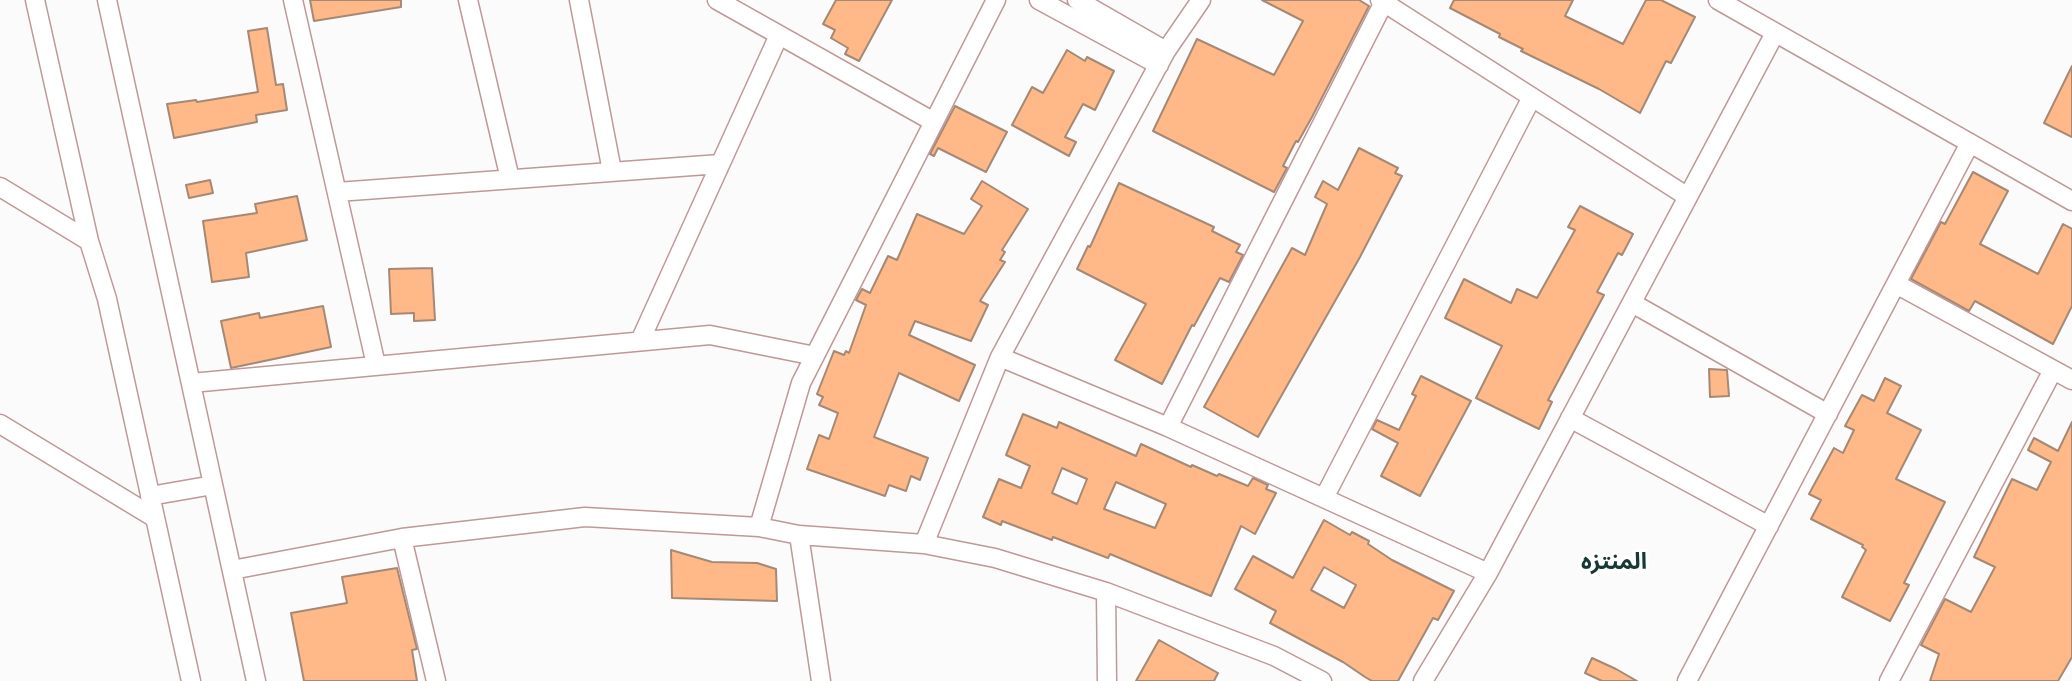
<!DOCTYPE html>
<meta charset="utf-8">
<style>
body{margin:0}
canvas{display:block;background:#fbfbfb}
</style>
<canvas width="2072" height="681"></canvas>
<script>
const g = document.querySelector('canvas').getContext('2d');
g.lineJoin = 'round';
function fill(path, color) {
  g.fillStyle = color;
  g.fill(path, 'evenodd');
}
function poly(rows) {
  const path = new Path2D();
  for (const r of rows) {
    path.moveTo(r[0], r[1]);
    for (let i = 2; i < r.length; i += 2) path.lineTo(r[i], r[i + 1]);
  }
  return path;
}
function stroke(path, color, width, dash) {
  g.strokeStyle = color;
  g.lineWidth = width;
  g.lineCap = dash ? 'butt' : 'round';
  g.setLineDash(dash || []);
  g.stroke(path);
}
function write(font, color, halo, rows, align = 'center') {
  g.font = font + ' "Asap Condensed","Noto Sans Arabic",sans-serif';
  g.lineWidth = 6;
  g.setLineDash([]);
  g.textBaseline = 'middle';
  g.strokeStyle = halo;
  g.fillStyle = color;
  for (const [text, x, y, turn = 0] of rows) {
    g.save();
    g.translate(x, y);
    g.rotate((+turn || 0) * Math.PI / 180);
    g.textAlign = isNaN(turn) ? turn : align;
    if (halo) g.strokeText(text, 0, 0);
    g.fillText(text, 0, 0);
    g.restore();
  }
}
const building = poly([
 [310,0,401,0,401,7,314,21,310,0],
 [836,0,892,0,859,61,845,54,848,48,831,38,835,30,823,24,836,0],
 [1262,0,1359,0,1369,6,1312,117,1298,142,1296,141,1283,166,1287,168,1274,192,1153,131,1197,39,1274,75,1303,21,1262,0],
 [1454,0,1573,0,1565,16,1623,44,1646,0,1661,0,1695,17,1671,63,1666,61,1640,113,1599,89,1521,51,1523,49,1499,37,1500,34,1450,8,1454,0],
 [267,28,276,85,283,84,287,110,256,115,257,122,174,138,167,104,196,100,197,102,258,92,248,31,267,28],
 [1067,50,1085,61,1087,57,1114,71,1095,110,1083,104,1065,137,1076,142,1069,156,1012,125,1032,87,1043,93,1067,50],
 [2072,66,2072,137,2044,123,2072,66],
 [955,106,1007,132,986,172,938,148,934,156,930,154,955,106],
 [1359,148,1398,168,1395,173,1402,176,1360,257,1258,437,1204,407,1292,248,1305,255,1327,204,1315,197,1323,181,1338,190,1359,148],
 [1973,172,2008,191,1980,244,2038,274,2063,224,2072,229,2072,306,2053,344,1975,301,1969,311,1911,279,1941,222,1945,224,1973,172],
 [210,180,213,193,189,198,186,185,210,180],
 [982,181,1028,209,1002,250,1005,252,1000,260,1005,262,980,301,988,305,971,341,915,321,909,335,975,365,959,401,899,373,874,437,928,458,920,480,911,476,906,491,889,485,885,496,807,469,819,435,829,439,838,413,819,405,823,397,817,394,834,351,844,355,846,351,849,353,866,305,856,300,862,289,870,293,888,256,897,260,917,214,964,234,982,206,971,199,982,181],
 [1119,183,1214,227,1212,231,1240,245,1236,252,1243,255,1229,282,1220,278,1194,326,1192,325,1162,384,1115,360,1146,304,1077,269,1088,246,1090,247,1119,183],
 [297,196,307,240,246,253,249,277,212,282,203,221,257,213,255,204,297,196],
 [1580,206,1633,234,1622,255,1618,253,1597,292,1604,295,1548,400,1552,402,1539,429,1476,398,1502,346,1445,318,1464,279,1511,303,1517,289,1537,298,1575,230,1568,227,1580,206],
 [432,268,435,320,414,321,414,313,391,314,389,269,432,268],
 [323,306,331,347,231,368,221,321,259,313,260,318,323,306],
 [1709,369,1727,370,1729,396,1710,397,1709,369],
 [1421,376,1471,401,1420,496,1381,476,1398,443,1372,429,1377,420,1399,430,1416,396,1412,394,1421,376],
 [1885,378,1901,386,1887,413,1921,430,1896,479,1945,502,1904,583,1909,585,1890,621,1842,597,1866,550,1862,547,1863,545,1811,519,1821,500,1809,494,1834,448,1843,453,1854,430,1845,426,1862,395,1874,401,1885,378],
 [1023,414,1057,428,1059,422,1136,456,1141,444,1191,467,1192,465,1217,476,1219,474,1248,486,1253,478,1268,485,1266,489,1276,493,1255,534,1241,526,1211,596,1110,554,1108,558,1053,537,1052,540,1002,521,1001,525,983,517,999,479,1021,488,1030,466,1006,455,1023,414],
 [1062,468,1087,479,1077,504,1052,493,1062,468],
 [1116,482,1166,504,1155,528,1104,509,1116,482],
 [2072,422,2072,657,2058,681,1930,681,1939,654,1921,645,1945,599,1971,612,1995,567,1974,557,2012,479,2037,490,2051,462,2028,450,2034,438,2058,451,2072,422],
 [1324,520,1350,535,1352,532,1369,541,1368,544,1392,560,1454,591,1438,620,1433,618,1398,681,1372,681,1365,677,1343,662,1270,623,1276,611,1235,589,1253,556,1293,578,1324,520],
 [1324,567,1356,585,1344,608,1311,590,1324,567],
 [671,550,712,562,757,563,776,569,777,601,672,598,671,550],
 [397,568,417,649,412,650,417,681,304,681,291,613,347,603,342,577,397,568],
 [1159,640,1218,673,1214,681,1136,681,1159,640],
 [1592,658,1616,669,1637,681,1602,681,1585,673,1592,658]
]);
fill(building, '#ffb887');
stroke(building, '#a68975', 2);
const street = poly([
 [35,0,89,241,107,299,191,681],
 [107,0,256,681],
 [293,0,376,365],
 [468,0,510,179],
 [579,0,612,171],
 [717,0,934,122],
 [1039,0,1159,65],
 [1077,0,1166,51],
 [1380,0,1688,197],
 [1718,0,2072,201],
 [0,187,89,241],
 [337,192,720,164],
 [1896,284,2072,380],
 [1632,303,1828,414],
 [640,341,779,35],
 [1000,357,1168,427,1488,573],
 [191,383,710,335,815,356],
 [1570,418,1769,526],
 [0,424,155,518],
 [1168,427,1384,2],
 [150,496,213,485],
 [1324,498,1532,97],
 [759,527,801,383,996,0],
 [799,535,821,681],
 [402,538,436,681],
 [924,544,1000,357,1166,51,1201,0],
 [232,570,402,538,585,517,759,527,799,535,924,544,995,558,1106,592,1274,656,1322,681],
 [1106,592,1107,681],
 [1423,681,1488,573,1775,33],
 [1687,681,1970,143],
 [1889,681,2053,370]
]);
stroke(street, '#bf9997', 21);
stroke(street, '#fff', 18);
write('bold 23px', '#173934', '#fff', [
 ["المنتزه",1614,562]
]);
</script>
